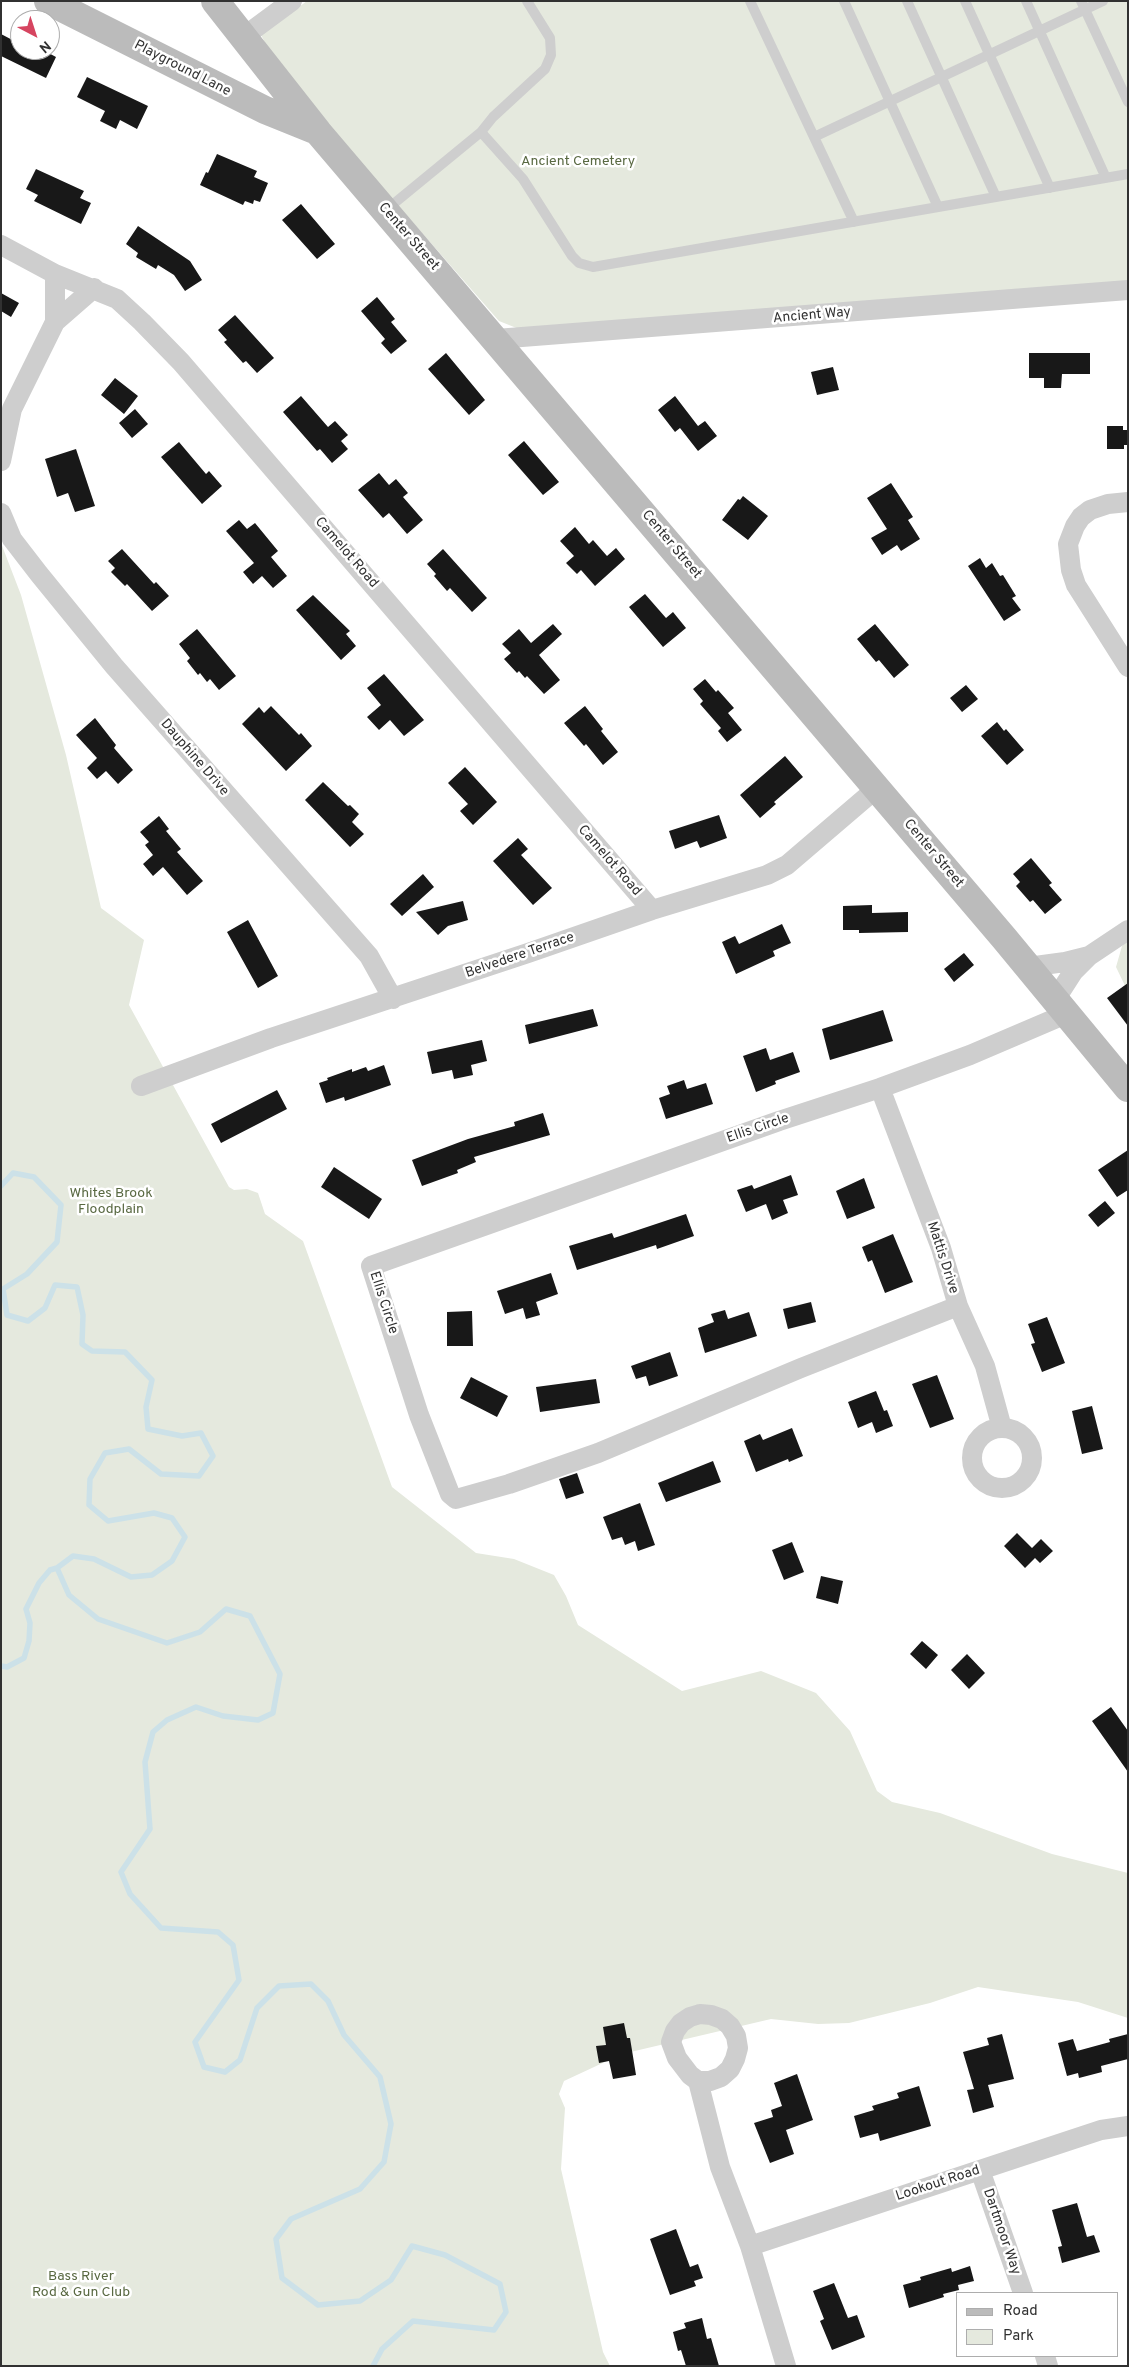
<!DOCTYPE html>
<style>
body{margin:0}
#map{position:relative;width:1129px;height:2367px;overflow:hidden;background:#fff;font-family:Overpass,sans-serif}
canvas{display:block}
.frame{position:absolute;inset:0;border:2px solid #313131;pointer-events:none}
.legend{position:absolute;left:956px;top:2292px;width:162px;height:65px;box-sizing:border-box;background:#fff;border:1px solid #adadad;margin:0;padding:6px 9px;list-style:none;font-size:15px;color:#313131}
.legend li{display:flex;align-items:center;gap:10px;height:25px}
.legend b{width:25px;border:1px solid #adadad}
.north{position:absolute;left:10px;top:10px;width:50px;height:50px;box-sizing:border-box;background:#fff;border:1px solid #adadad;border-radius:50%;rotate:140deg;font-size:14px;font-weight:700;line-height:20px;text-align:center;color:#313131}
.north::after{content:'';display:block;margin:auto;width:18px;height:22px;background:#d64560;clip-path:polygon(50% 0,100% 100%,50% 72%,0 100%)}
</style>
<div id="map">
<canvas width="1129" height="2367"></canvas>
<div class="frame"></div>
<ul class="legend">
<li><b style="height:6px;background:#bbb"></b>Road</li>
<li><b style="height:14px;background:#e5e9de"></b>Park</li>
</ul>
<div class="north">N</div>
</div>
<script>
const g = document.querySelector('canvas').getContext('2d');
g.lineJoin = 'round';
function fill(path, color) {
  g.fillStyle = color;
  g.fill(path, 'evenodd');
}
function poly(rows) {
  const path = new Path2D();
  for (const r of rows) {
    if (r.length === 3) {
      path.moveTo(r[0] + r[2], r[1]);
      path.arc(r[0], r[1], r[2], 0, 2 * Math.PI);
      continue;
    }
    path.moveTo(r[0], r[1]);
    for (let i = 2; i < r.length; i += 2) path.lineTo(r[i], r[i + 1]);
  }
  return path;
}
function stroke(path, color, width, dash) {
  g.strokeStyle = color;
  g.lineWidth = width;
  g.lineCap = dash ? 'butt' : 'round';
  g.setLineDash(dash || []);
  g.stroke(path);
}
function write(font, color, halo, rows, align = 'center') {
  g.font = font + ' Overpass,sans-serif';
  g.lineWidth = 5;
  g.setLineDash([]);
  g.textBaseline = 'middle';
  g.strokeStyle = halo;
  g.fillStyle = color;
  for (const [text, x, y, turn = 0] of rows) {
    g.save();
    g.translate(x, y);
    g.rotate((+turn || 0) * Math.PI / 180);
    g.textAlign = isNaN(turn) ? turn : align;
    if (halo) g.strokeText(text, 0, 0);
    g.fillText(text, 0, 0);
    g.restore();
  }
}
fill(poly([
 [307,1,1128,1,1128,285,519,329,499,321,353,154,271,54,261,35],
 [1,543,21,595,66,755,101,908,144,940,129,1005,229,1187,234,1190,247,1189,258,1193,265,1214,303,1241,392,1487,476,1553,514,1559,554,1575,566,1596,578,1625,682,1691,761,1671,816,1693,850,1731,877,1791,892,1802,940,1813,1052,1854,1128,1873,1128,2018,1078,2002,978,1987,930,2003,849,2023,818,2024,771,2019,622,2054,564,2081,559,2094,565,2108,561,2169,603,2352,610,2366,1,2366],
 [1128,940,1128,992,1116,967,1122,946]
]), '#e5e9de');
stroke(poly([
 [1,1186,13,1173,34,1177,61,1205,57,1242,27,1274,3,1289,7,1315,28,1321,45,1308,55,1285,77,1287,83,1315,82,1344,92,1351,125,1352,152,1380,146,1407,148,1429,182,1436,201,1433,213,1456,199,1476,161,1474,129,1449,105,1453,90,1479,89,1505,108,1521,154,1513,172,1518,185,1537,172,1561,152,1575,131,1577,94,1559,73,1556,57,1568,69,1595,98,1619,167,1643,200,1632,226,1609,250,1616,280,1674,273,1713,258,1720,223,1716,196,1707,167,1720,153,1732,145,1762,150,1829,121,1872,130,1894,161,1928,218,1932,233,1945,239,1980,195,2042,204,2067,225,2072,240,2060,257,2008,279,1986,311,1984,328,2001,344,2035,380,2077,391,2124,384,2162,360,2189,291,2219,276,2239,282,2278,318,2305,360,2301,391,2280,412,2246,445,2255,500,2284,506,2312,494,2330,413,2321,382,2349,373,2366],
 [1,1666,7,1667,24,1658,29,1641,30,1623,26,1609,39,1583,50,1570,57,1568]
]), '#cce1e8', 5.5);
fill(poly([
 [1,34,20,44,20,50,43,50,56,57,46,78,1,56],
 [87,77,148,106,137,129,120,120,116,129,100,121,105,111,77,97],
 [217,154,257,171,254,177,268,183,260,202,254,200,253,204,245,201,243,205,200,185,206,172,208,173],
 [36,169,84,191,80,198,91,203,81,224,34,201,38,195,26,189],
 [301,204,335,244,317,259,282,220],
 [138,226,190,261,202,280,185,291,174,275,158,265,156,269,136,257,138,253,126,244],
 [1,293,19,303,11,317,1,311],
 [377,297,395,319,391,322,407,341,391,354,381,343,385,339,361,311],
 [235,315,274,358,257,373,246,361,243,363,224,342,227,340,218,330],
 [446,353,485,400,469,415,428,369],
 [1029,353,1090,353,1090,374,1062,374,1061,388,1044,388,1044,378,1029,378],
 [833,367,839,390,817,395,811,372],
 [115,378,138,396,124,414,101,395],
 [301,396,328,427,335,421,348,435,341,441,348,449,332,463,320,449,317,451,283,412],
 [675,396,698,426,705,421,717,436,698,451,680,428,675,432,658,410],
 [135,409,148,424,132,438,119,423],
 [1107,426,1123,426,1123,430,1128,430,1128,445,1124,445,1124,449,1107,449],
 [524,441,559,482,543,495,508,455],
 [179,442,206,474,209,471,222,486,202,504,161,457],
 [76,449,95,506,75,512,68,493,57,497,45,459],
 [379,473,389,485,396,479,408,493,403,497,423,520,407,534,389,513,383,518,358,490],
 [891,483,913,517,908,520,920,539,901,551,897,545,882,555,871,538,887,529,867,498],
 [743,496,768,516,748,540,722,520,738,499,740,500],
 [239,520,247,529,255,523,278,551,271,557,287,576,273,588,262,576,253,584,243,572,254,563,226,531],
 [575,527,589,544,593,540,607,556,616,548,625,559,595,586,581,570,577,574,566,563,574,556,560,541],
 [122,549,154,584,156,582,169,596,152,611,127,584,125,586,111,572,115,568,108,561],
 [443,549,487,598,472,612,450,588,447,591,434,576,436,574,427,564],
 [980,558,986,568,992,563,1000,576,1003,575,1016,596,1012,598,1021,610,1004,621,968,566],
 [645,594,666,618,673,612,686,628,663,647,629,607],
 [313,595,350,631,346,634,356,646,341,660,296,610],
 [553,624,562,634,539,655,560,680,544,694,527,676,525,678,519,671,517,673,504,659,511,653,502,644,519,629,531,643],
 [875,624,909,665,894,678,879,660,876,662,857,639],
 [197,629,236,676,219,690,210,679,207,682,200,673,198,675,187,661,190,658,179,644],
 [384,674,424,720,404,736,390,720,379,730,367,717,381,705,367,688],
 [705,679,716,692,718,690,734,708,728,713,742,730,727,742,718,731,721,728,700,704,703,701,693,689],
 [966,685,978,699,962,712,950,698],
 [271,706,299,735,301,733,312,746,286,771,242,724,259,707,264,713],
 [585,706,603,729,601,731,618,752,603,765,586,744,584,746,564,723],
 [95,718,116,745,114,748,133,770,118,784,106,771,97,779,87,768,97,758,76,735],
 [997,722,1004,731,1006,729,1024,750,1007,765,981,736],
 [785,756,803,777,774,802,776,804,760,818,740,795],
 [465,767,497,802,473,825,460,811,468,804,448,783],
 [323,782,348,806,350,805,359,814,352,822,364,834,350,847,305,800],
 [719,815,727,838,700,848,697,841,675,849,669,831],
 [159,816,169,829,166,831,181,849,177,852,203,881,187,895,163,867,153,876,143,864,153,855,145,845,149,842,140,832],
 [518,838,528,849,521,855,552,888,533,905,493,861],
 [1031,858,1052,883,1049,885,1062,900,1045,914,1033,900,1030,902,1016,886,1020,882,1013,874],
 [423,874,434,887,402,916,390,904],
 [463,901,468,920,448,926,438,935,416,912],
 [872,905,872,913,908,912,908,932,859,933,859,930,843,930,843,906],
 [248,920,278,976,258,988,227,932],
 [782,924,791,943,773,951,775,956,736,974,722,942,735,936,739,944],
 [964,953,974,965,954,982,944,969],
 [1128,983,1128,1026,1107,998],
 [593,1009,598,1026,529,1044,525,1025],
 [883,1010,893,1041,830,1060,822,1029],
 [482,1040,487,1061,471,1065,473,1075,454,1079,452,1070,432,1074,427,1052],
 [766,1048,770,1060,793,1052,800,1072,775,1081,776,1084,756,1092,743,1056],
 [384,1065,391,1085,345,1101,344,1097,326,1103,319,1083,328,1080,327,1078,352,1069,352,1072,366,1067,368,1071],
 [684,1080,687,1089,706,1083,713,1104,666,1119,659,1098,670,1094,667,1086],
 [277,1090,287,1109,221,1143,211,1124],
 [543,1113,550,1135,474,1157,476,1162,457,1170,458,1173,422,1186,412,1160,468,1139,515,1126,514,1122],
 [1128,1150,1128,1190,1117,1197,1098,1170],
 [334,1167,382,1199,369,1219,321,1187],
 [791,1175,798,1195,783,1200,788,1213,772,1220,766,1204,746,1212,737,1190,752,1185,754,1189],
 [864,1178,875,1208,847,1219,836,1191],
 [1105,1201,1115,1213,1098,1227,1088,1215],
 [686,1214,694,1236,657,1249,656,1245,577,1270,569,1246,612,1233,614,1238],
 [893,1234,913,1282,885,1293,872,1260,868,1262,862,1247],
 [551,1273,558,1294,536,1302,540,1315,526,1319,523,1308,505,1314,497,1291],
 [811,1302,816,1322,788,1329,783,1309],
 [725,1310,728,1319,749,1312,757,1336,705,1353,698,1328,714,1322,711,1314],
 [472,1311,473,1346,447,1346,447,1312],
 [1047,1317,1065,1363,1042,1372,1031,1344,1035,1343,1028,1324],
 [670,1352,678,1376,649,1386,646,1376,636,1379,631,1366],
 [937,1375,954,1419,930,1428,912,1384],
 [471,1377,508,1396,497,1417,460,1398],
 [596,1379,600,1403,540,1412,536,1387],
 [876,1391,884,1411,887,1410,893,1426,876,1433,872,1422,858,1428,848,1402],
 [1092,1406,1103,1449,1082,1454,1072,1411],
 [792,1428,803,1456,789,1462,788,1459,756,1472,744,1441,760,1434,763,1440],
 [713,1461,721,1482,666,1502,658,1483],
 [577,1473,584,1493,566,1499,559,1479],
 [640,1503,655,1545,638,1551,635,1541,625,1545,622,1537,612,1540,603,1517],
 [1017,1533,1032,1548,1041,1539,1053,1551,1040,1563,1035,1558,1025,1568,1004,1546],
 [792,1542,804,1572,784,1580,772,1550],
 [821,1576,843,1581,838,1604,816,1598],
 [922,1641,938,1655,926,1669,910,1654],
 [967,1654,985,1673,969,1689,951,1670],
 [1111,1707,1128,1731,1128,1772,1092,1721],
 [624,2023,627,2038,630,2038,636,2075,613,2079,609,2061,599,2063,596,2046,606,2045,603,2027],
 [1002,2034,1014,2079,988,2085,994,2107,973,2113,967,2090,974,2089,963,2052,989,2045,987,2038],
 [1128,2034,1128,2059,1101,2066,1102,2072,1079,2078,1078,2073,1067,2076,1058,2043,1073,2039,1077,2051,1110,2042,1109,2039],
 [797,2074,813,2120,786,2130,794,2154,770,2163,754,2123,773,2117,771,2110,782,2106,774,2083],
 [919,2086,931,2126,880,2141,878,2133,860,2138,854,2116,874,2110,872,2106,899,2098,897,2093],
 [1077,2203,1087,2237,1094,2235,1100,2252,1062,2263,1058,2247,1062,2246,1052,2210],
 [676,2229,690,2267,698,2264,703,2278,694,2281,696,2286,670,2295,650,2239],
 [970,2266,974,2281,958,2285,959,2290,943,2294,944,2297,909,2308,903,2285,921,2280,920,2277,951,2268,952,2272],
 [834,2283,848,2318,857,2315,865,2337,832,2350,820,2321,824,2319,813,2291],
 [702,2318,707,2339,711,2338,719,2366,686,2366,681,2350,678,2351,673,2332,686,2328,684,2323]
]), '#181818');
stroke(poly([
 [750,1,854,222],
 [844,1,938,207],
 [907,1,996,197],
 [965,1,1050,188],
 [1026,1,1106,178],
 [1081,1,1128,102],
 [481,132,523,179,572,256,579,263,593,267,1128,174],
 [814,137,1103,1],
 [386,210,481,132,493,117,545,69,551,55,550,38,527,1]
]), '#cecece', 10);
stroke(poly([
 [242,38,292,1],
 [1,245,55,274,117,299,142,322,181,362,652,910],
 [55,322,55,274],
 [496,339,1128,290],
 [1,461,12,409,55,322,94,288],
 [1128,502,1108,504,1090,510,1081,517,1075,526,1068,544,1071,570,1076,585,1128,667],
 [1,513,12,539,39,574,114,666,369,956,393,999],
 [1028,967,1065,962,1089,956],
 [1055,1000,1073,972,1089,956,1128,930],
 [141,1086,271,1038,528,953,652,910,767,875,787,865,877,788],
 [880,1088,941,1248,958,1306,985,1366,1002,1428],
 [958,1306,801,1368,598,1453,509,1484,456,1499,450,1494,419,1415,371,1266,779,1121,880,1088,970,1055,1066,1014],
 [1002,1458,30],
 [700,2014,711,2015,722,2019,730,2026,736,2036,738,2048,735,2059,730,2069,721,2077,710,2081,698,2081,690,2075,677,2058,671,2042,675,2031,681,2023,690,2017,700,2014],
 [698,2081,720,2167,750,2246],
 [980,2170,1023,2293],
 [1045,2356,1048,2366],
 [786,2366,750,2246,1101,2130,1128,2126]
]), '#cecece', 20);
stroke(poly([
 [48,1,265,110,317,131],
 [215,1,318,132,1004,938,1128,1088]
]), '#bbb', 28);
write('14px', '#313131', '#fff', [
 ["Playground Lane",182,69,27],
 ["Center Street",408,237,49],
 ["Ancient Way",812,316,-5],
 ["Center Street",671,545,50],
 ["Camelot Road",346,553,49],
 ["Dauphine Drive",194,758,49],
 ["Center Street",933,854,50],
 ["Camelot Road",609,861,49],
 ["Belvedere Terrace",520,956,-19],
 ["Ellis Circle",758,1129,-19],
 ["Mattis Drive",942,1258,72],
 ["Ellis Circle",383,1303,72],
 ["Lookout Road",938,2184,-18],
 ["Dartmoor Way",1001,2232,71]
]);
write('14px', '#596942', '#fff', [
 ["Ancient Cemetery",578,162],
 ["Whites Brook",111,1194],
 ["Floodplain",111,1210],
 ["Bass River",81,2277],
 ["Rod & Gun Club",81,2293]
]);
</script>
